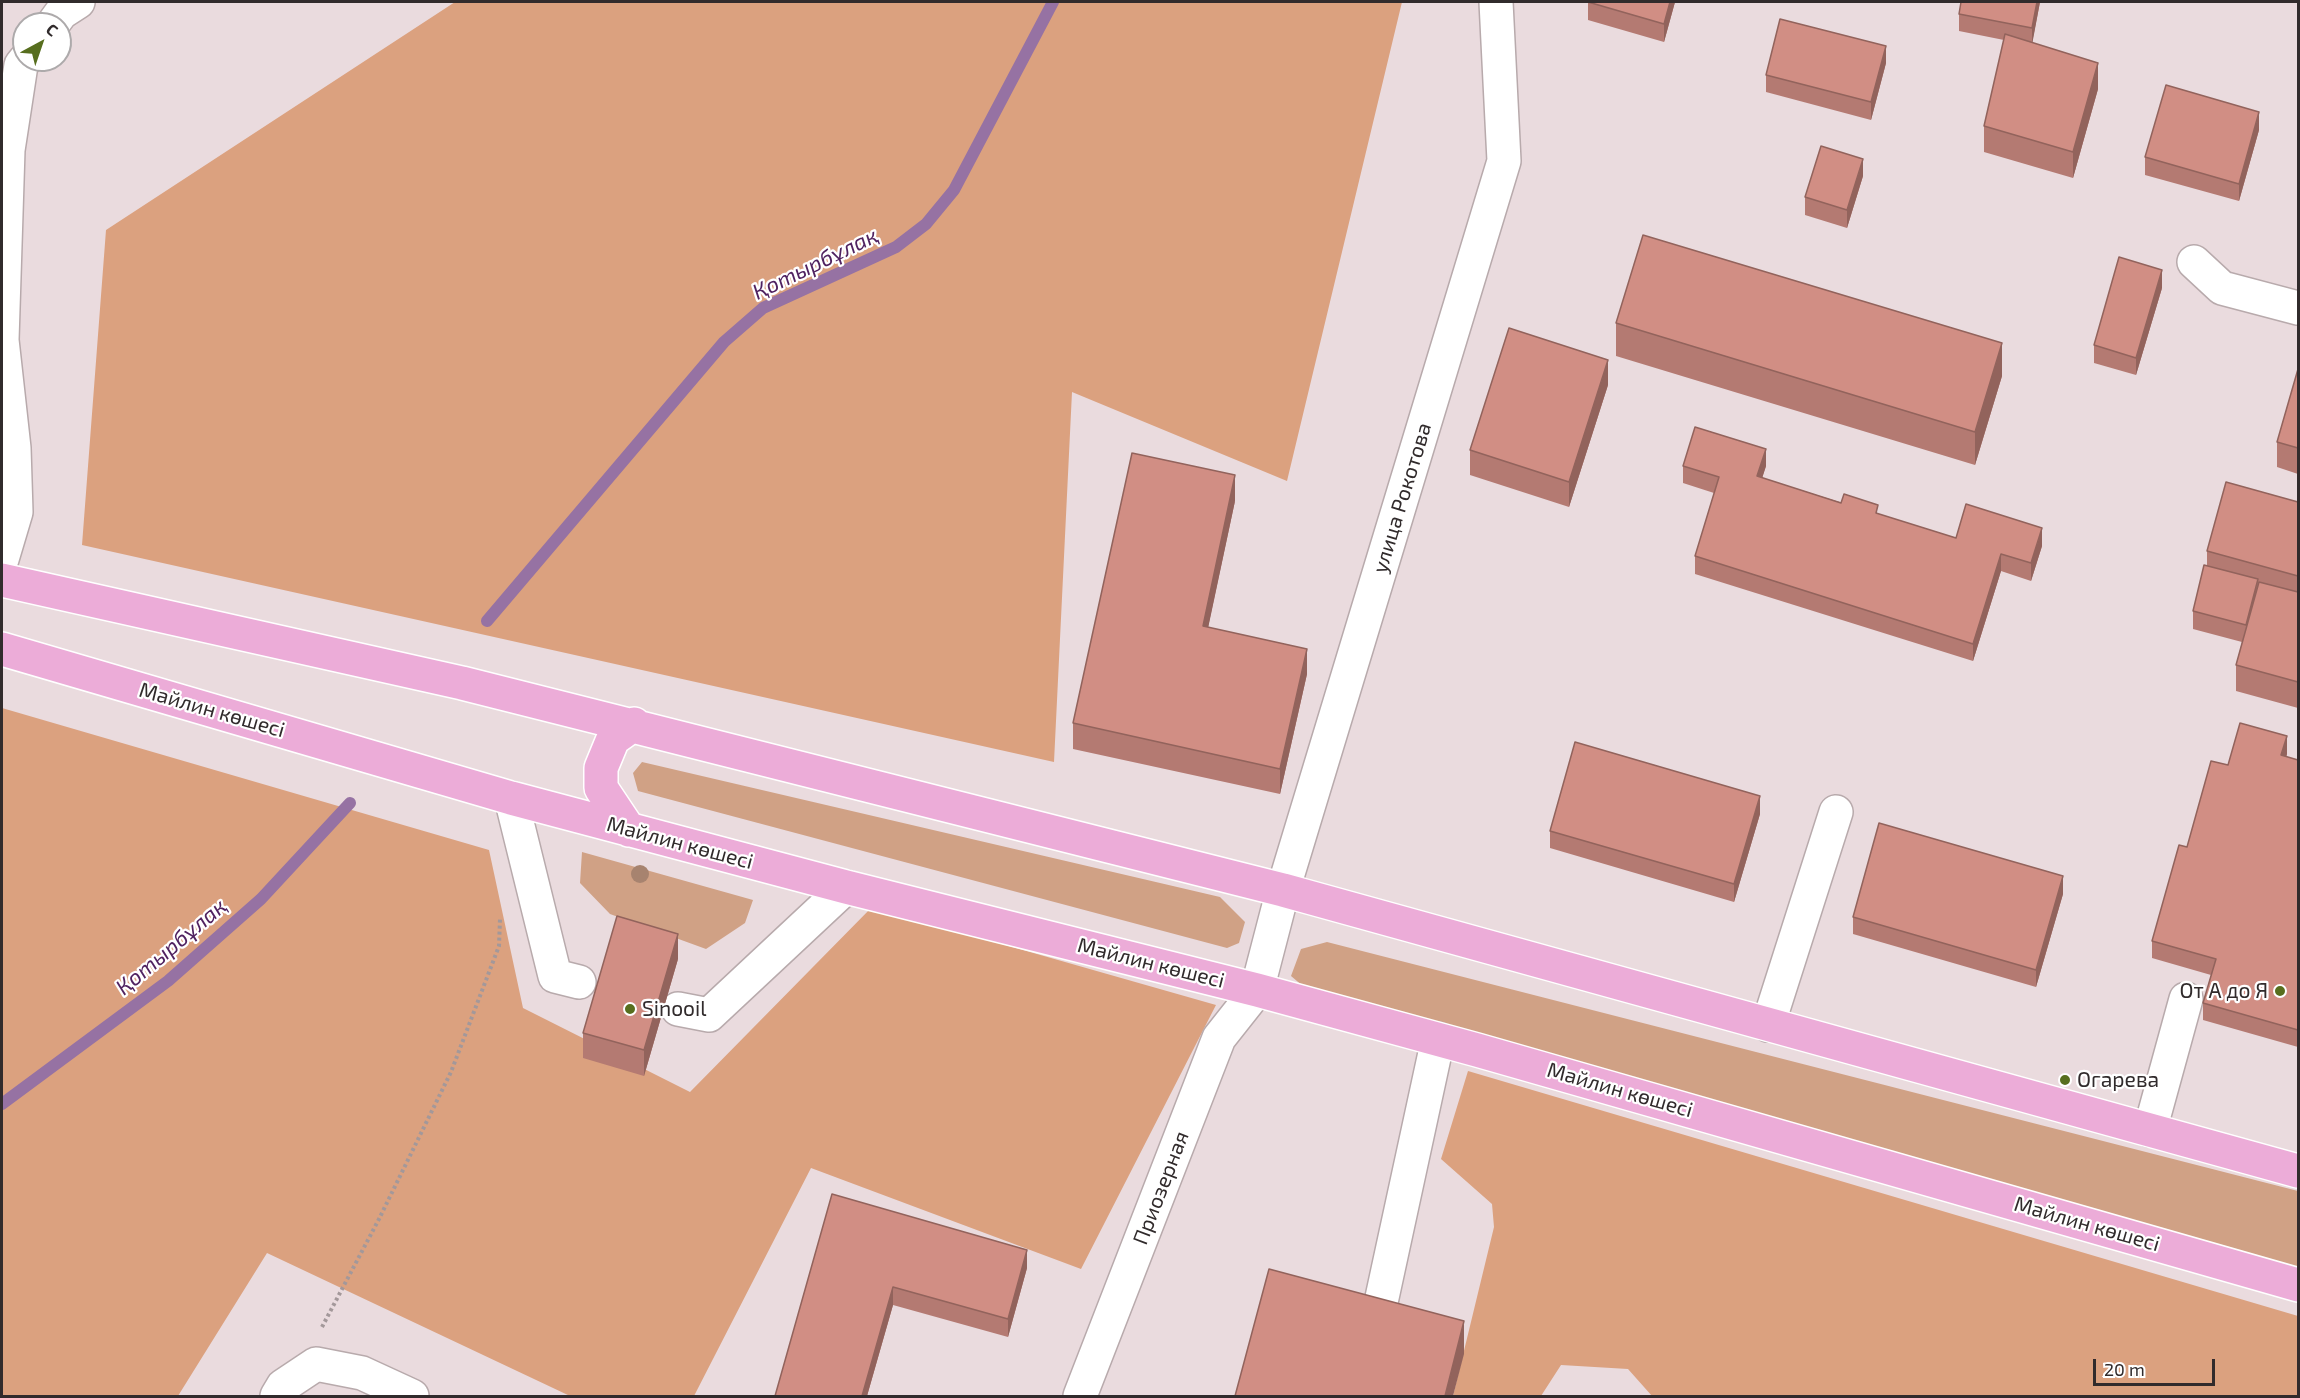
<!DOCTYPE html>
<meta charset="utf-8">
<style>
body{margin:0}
#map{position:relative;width:2300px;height:1398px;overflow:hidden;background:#eadbde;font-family:"Exo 2",sans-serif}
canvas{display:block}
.frame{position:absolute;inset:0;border:3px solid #312b2c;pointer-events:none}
.north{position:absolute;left:12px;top:12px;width:60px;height:60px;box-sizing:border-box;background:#fff;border:2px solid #adaaab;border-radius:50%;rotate:40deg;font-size:16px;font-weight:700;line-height:24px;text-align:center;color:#312b2c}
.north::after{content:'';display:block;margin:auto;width:21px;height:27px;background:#576e1e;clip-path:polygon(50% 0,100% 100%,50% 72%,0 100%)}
.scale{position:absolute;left:2093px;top:1359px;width:122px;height:27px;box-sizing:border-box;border:3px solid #312b2c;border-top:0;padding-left:8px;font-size:18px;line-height:21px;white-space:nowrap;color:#312b2c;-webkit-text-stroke:4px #fff;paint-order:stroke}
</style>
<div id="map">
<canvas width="2300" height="1398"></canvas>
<div class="frame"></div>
<div class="north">С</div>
<div class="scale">20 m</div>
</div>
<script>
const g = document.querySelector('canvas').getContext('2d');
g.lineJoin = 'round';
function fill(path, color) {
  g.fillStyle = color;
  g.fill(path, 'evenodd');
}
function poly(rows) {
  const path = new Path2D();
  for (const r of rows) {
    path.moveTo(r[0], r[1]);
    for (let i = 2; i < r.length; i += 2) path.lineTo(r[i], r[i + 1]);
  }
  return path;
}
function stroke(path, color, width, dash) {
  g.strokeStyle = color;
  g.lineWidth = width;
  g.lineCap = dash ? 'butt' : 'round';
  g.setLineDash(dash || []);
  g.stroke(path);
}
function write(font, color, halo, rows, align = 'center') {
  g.font = font + ' "Exo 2",sans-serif';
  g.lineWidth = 4.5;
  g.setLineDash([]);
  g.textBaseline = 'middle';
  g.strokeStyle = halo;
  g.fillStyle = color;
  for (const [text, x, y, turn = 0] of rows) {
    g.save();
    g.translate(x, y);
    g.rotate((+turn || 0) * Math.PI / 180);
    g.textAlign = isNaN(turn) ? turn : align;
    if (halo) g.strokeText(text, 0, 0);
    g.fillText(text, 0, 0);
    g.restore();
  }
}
fill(poly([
 [642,762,1220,897,1245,922,1239,943,1227,948,638,791,633,773],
 [582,852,753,900,745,923,706,949,610,914,580,883],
 [1327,942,2298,1191,2298,1273,1317,998,1291,976,1301,949]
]), '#d0a185');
fill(poly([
 [455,2,1402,2,1287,481,1072,392,1054,762,82,545,106,230],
 [2,708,489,850,523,1008,690,1092,872,907,1216,1005,1081,1269,811,1168,694,1396,570,1396,267,1253,178,1396,2,1396],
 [1468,1071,2298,1316,2298,1396,1652,1396,1628,1369,1561,1365,1541,1396,1453,1396,1494,1227,1492,1204,1441,1159]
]), '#dba17f');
stroke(poly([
 [487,621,724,342,763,308,896,247,926,224,954,190,1053,2],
 [2,1104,168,981,261,899,350,803]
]), '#9672a3', 12);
const minor = poly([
 [53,24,61,13,78,2],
 [2194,262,2222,288,2298,308],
 [2,559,16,512,14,448,2,340,8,150,21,65,25,60],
 [511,798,555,976,579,982],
 [678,1009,709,1015,846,887],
 [1768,1025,1836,812],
 [2150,1130,2186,999],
 [1375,1330,1438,1039],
 [277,1396,283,1386,316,1364,362,1373,412,1396],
 [1080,1396,1219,1038,1257,990,1283,890,1504,161,1496,2]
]);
const major = poly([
 [2,580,462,683,1283,890,2298,1171],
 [2,649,511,798,846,887,1257,990,1477,1050,2298,1285],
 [629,830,601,788,601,768,613,739,634,724]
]);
stroke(minor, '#b8aaac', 36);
stroke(major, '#fff', 36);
stroke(poly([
 [322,1327,379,1219,451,1072,499,946,500,919]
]), '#a3989a', 4, [3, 3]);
stroke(minor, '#fff', 33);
stroke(major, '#ecacd8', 33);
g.fillStyle = '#a7836f';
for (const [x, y] of [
 [640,874]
]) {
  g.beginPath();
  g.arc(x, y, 9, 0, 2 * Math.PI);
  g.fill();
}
fill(poly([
 [1588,2,1675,2,1664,42,1588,20],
 [2040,2,2032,43,2098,89,2073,178,1984,152,1984,126,2004,40,1959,31,1959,14],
 [1886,63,1871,120,1766,92,1766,75],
 [2259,130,2239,201,2145,175,2145,157],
 [1863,176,1847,228,1805,215,1805,197],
 [2162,288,2136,375,2094,363,2094,345],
 [1616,323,2002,376,1975,465,1616,356],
 [2298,369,2298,474,2277,467,2277,442],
 [1608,385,1569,507,1470,475,1470,450],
 [1683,466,1766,466,1762,478,1956,538,2042,546,2031,581,2001,571,1973,661,1695,574,1695,556,1714,493,1683,483],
 [1235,501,1208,627,1307,674,1280,794,1073,749,1073,723],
 [2298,502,2298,708,2236,691,2236,665,2242,642,2193,629,2193,611,2207,566,2207,551],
 [2287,754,2286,757,2298,760,2298,1047,2203,1020,2203,1003,2211,975,2152,958,2152,941,2187,847,2228,765],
 [1760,814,1734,902,1550,848,1550,831],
 [2063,894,2036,987,1853,934,1853,917],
 [678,959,644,1076,583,1058,583,1033],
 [832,1194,1027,1268,1008,1337,893,1305,867,1396,775,1396]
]), '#b47a72');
fill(poly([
 [1670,2,1675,2,1664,42,1664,24],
 [2037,2,2040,2,2032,45,2032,28],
 [1886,46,1886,63,1871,120,1871,102],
 [2098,63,2098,89,2073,178,2073,152],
 [2259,112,2259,130,2239,201,2239,184],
 [1863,159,1863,176,1847,228,1847,210],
 [2162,270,2162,288,2136,375,2136,358],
 [2002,343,2002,376,1975,465,1975,432],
 [1608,360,1608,385,1569,507,1569,482],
 [1766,449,1766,466,1757,494,1757,476],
 [1235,475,1235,501,1203,652,1203,626],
 [2042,528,2042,546,2031,581,2031,563],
 [2001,554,2001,571,1973,661,1973,644],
 [1307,649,1307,674,1280,794,1280,769],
 [2287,736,2287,754,2281,773,2281,755],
 [1760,796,1760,814,1734,902,1734,884],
 [2063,876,2063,894,2036,987,2036,970],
 [678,934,678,959,644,1076,644,1050],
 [1027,1250,1027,1268,1008,1337,1008,1319],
 [893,1287,893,1305,867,1396,862,1396],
 [1464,1321,1464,1354,1453,1396,1445,1396]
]), '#92635c');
const building = poly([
 [1588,2,1670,2,1664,24,1588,2],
 [1961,2,2037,2,2032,28,1959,14,1961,2],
 [1780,19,1886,46,1871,102,1766,75,1780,19],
 [2005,34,2098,63,2073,152,1984,126,2005,34],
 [2166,85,2259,112,2239,184,2145,157,2166,85],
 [1821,146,1863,159,1847,210,1805,197,1821,146],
 [1643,235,2002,343,1975,432,1616,323,1643,235],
 [2119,257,2162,270,2136,358,2094,345,2119,257],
 [1509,328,1608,360,1569,482,1470,450,1509,328],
 [2298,369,2298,448,2277,442,2298,369],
 [1695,427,1766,449,1757,476,1841,503,1844,494,1878,505,1876,513,1956,538,1966,504,2042,528,2031,563,2001,554,1973,644,1695,556,1719,477,1683,466,1695,427],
 [1132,453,1235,475,1203,626,1307,649,1280,769,1073,723,1132,453],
 [2226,482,2298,502,2298,576,2207,551,2226,482],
 [2204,565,2258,579,2246,625,2193,611,2204,565],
 [2259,582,2298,592,2298,682,2236,665,2259,582],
 [2240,723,2287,736,2281,755,2298,760,2298,1030,2203,1003,2216,959,2152,941,2179,845,2187,847,2211,761,2228,765,2240,723],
 [1575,742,1760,796,1734,884,1550,831,1575,742],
 [1879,823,2063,876,2036,970,1853,917,1879,823],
 [617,916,678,934,644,1050,583,1033,617,916],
 [832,1194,1027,1250,1008,1319,893,1287,862,1396,775,1396,832,1194],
 [1269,1269,1464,1321,1445,1396,1235,1396,1269,1269]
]);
fill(building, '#d18e84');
stroke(building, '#92635c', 1.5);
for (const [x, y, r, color] of [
 [2280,991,6,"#576e1e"],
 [630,1009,6,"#576e1e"],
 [2065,1080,6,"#576e1e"]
]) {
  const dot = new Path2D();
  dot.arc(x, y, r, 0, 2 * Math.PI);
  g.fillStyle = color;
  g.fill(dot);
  stroke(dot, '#fff', 2);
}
write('21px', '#312b2c', '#fff', [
 ["улица Рокотова",1402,498,-73],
 ["Майлин көшесі",212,710,16],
 ["Майлин көшесі",680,843,15],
 ["Майлин көшесі",1151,963,14],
 ["Майлин көшесі",1620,1090,16],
 ["Приозерная",1161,1188,-69],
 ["Майлин көшесі",2087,1224,16]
]);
write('21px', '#312b2c', '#fff', [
 ["От А до Я",2268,991,"right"],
 ["Sinooil",642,1009],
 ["Огарева",2077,1080]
], 'left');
write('italic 22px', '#502260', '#fff', [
 ["Қотырбұлақ",815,264,-26],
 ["Қотырбұлақ",171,947,-40]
]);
</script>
